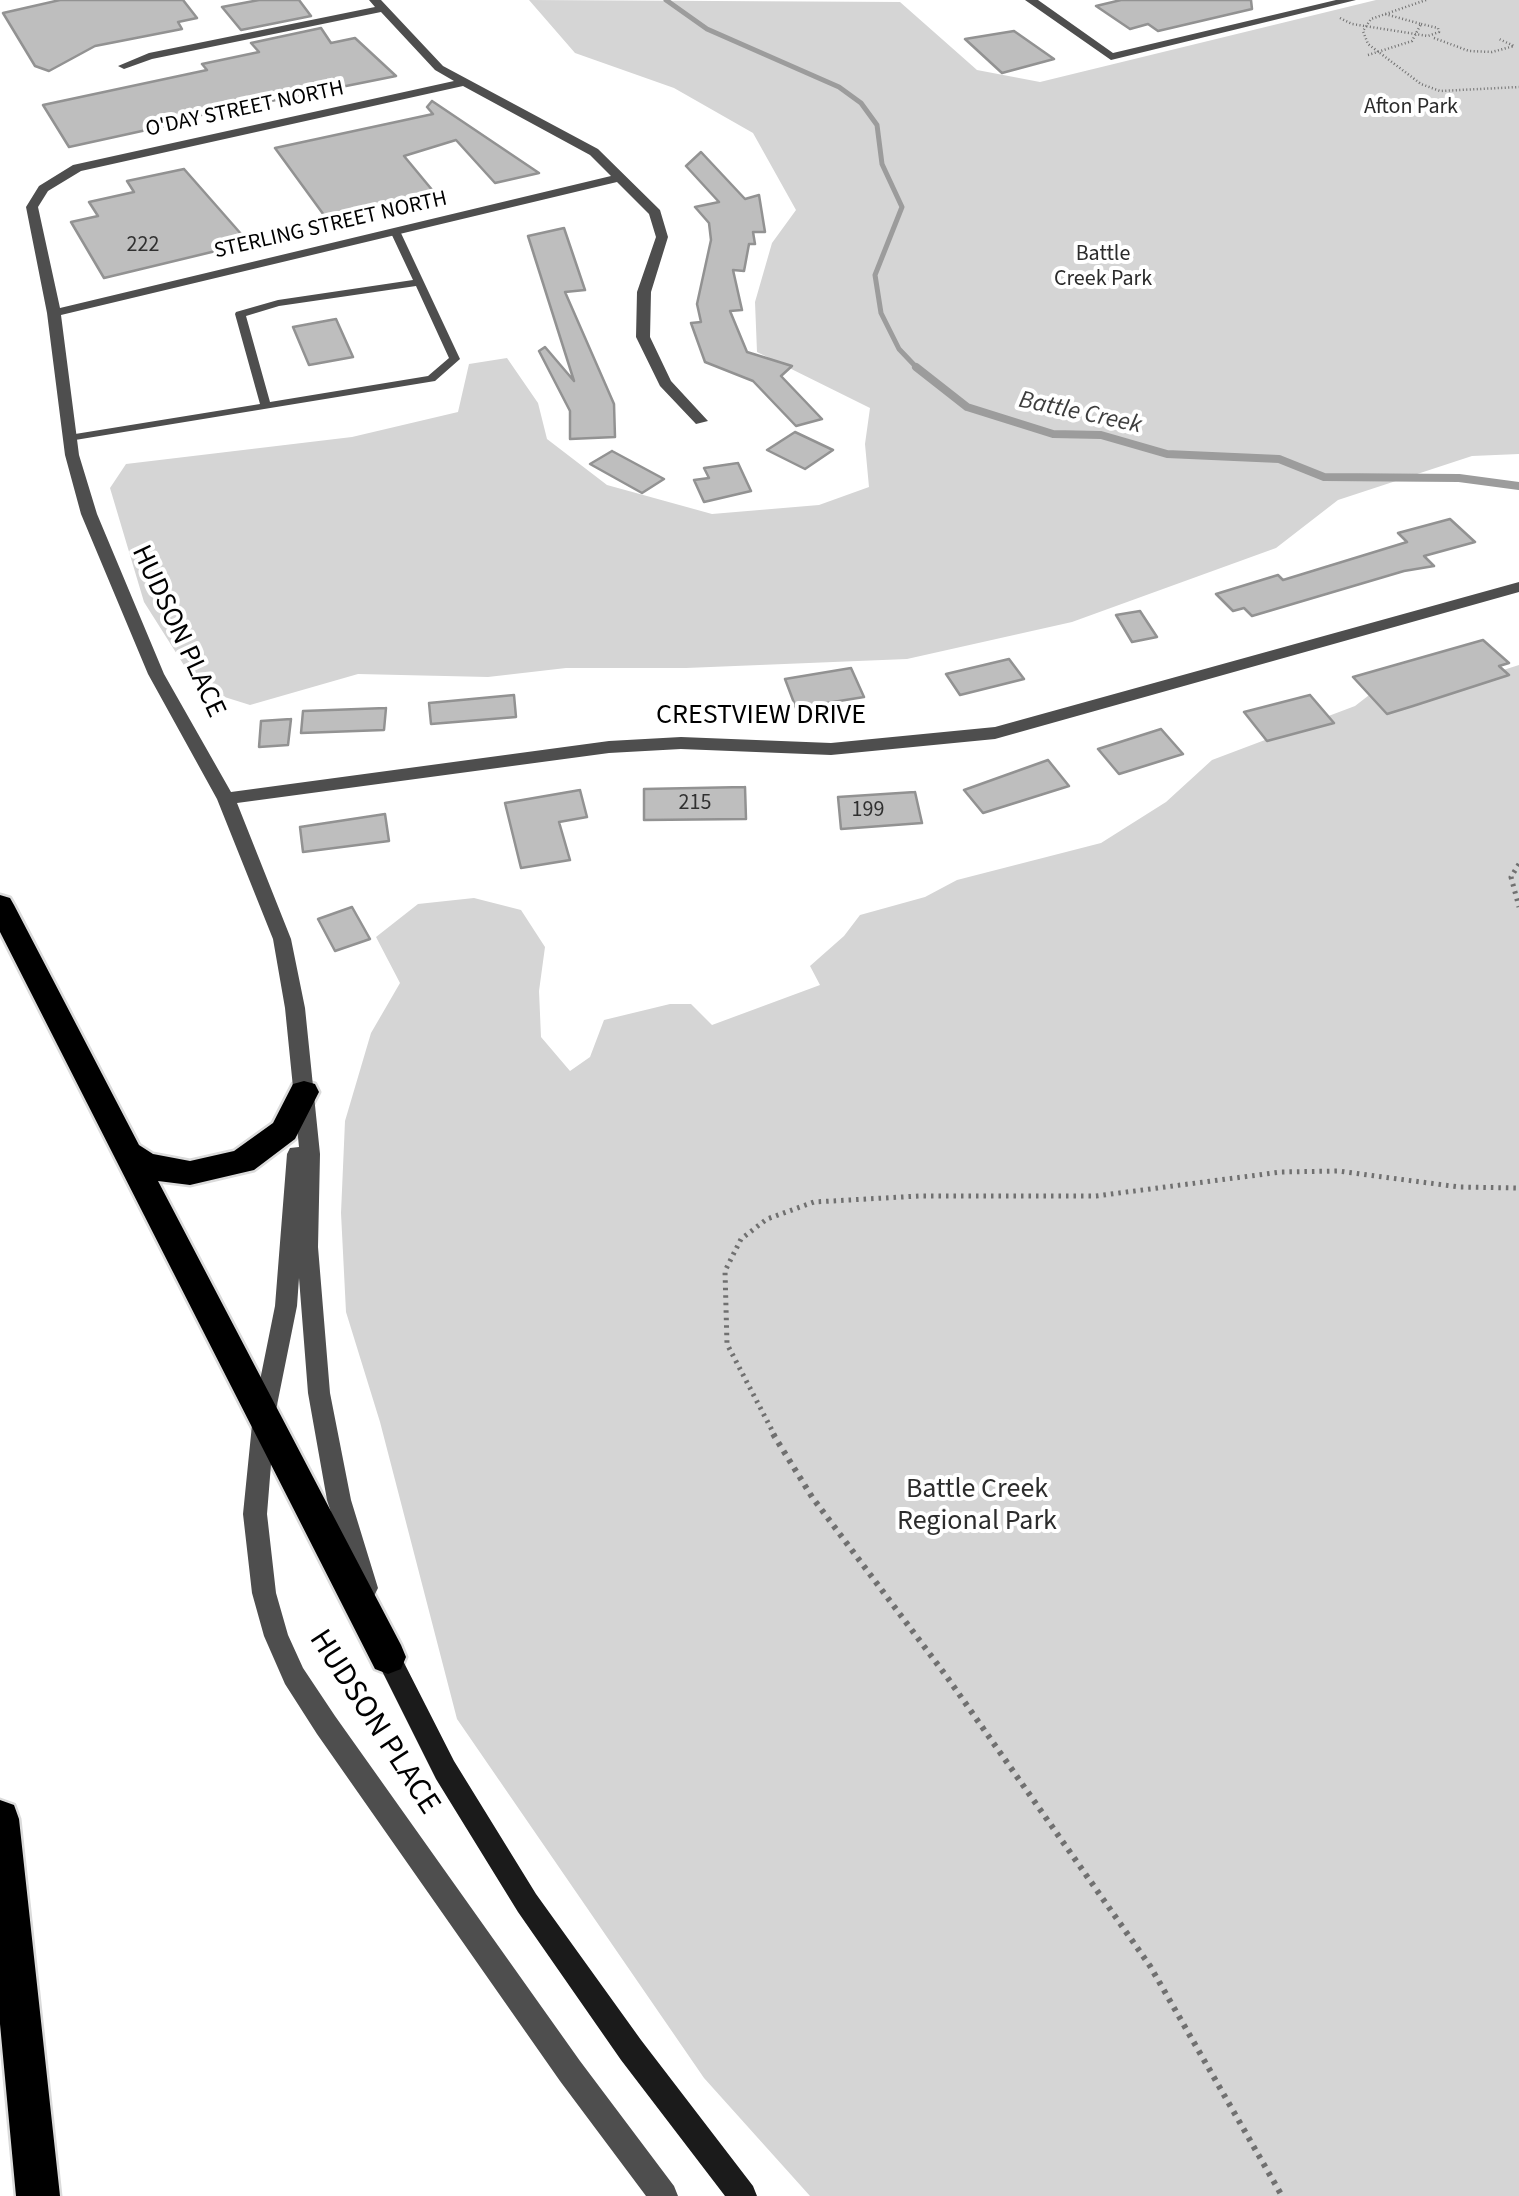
<!DOCTYPE html>
<style>
body{margin:0}
canvas{display:block;background:#fff}
</style>
<canvas width="1519" height="2196"></canvas>
<script>
const g = document.querySelector('canvas').getContext('2d');
g.lineJoin = 'round';
function fill(path, color) {
  g.fillStyle = color;
  g.fill(path, 'evenodd');
}
function poly(rows) {
  const path = new Path2D();
  for (const r of rows) {
    path.moveTo(r[0], r[1]);
    for (let i = 2; i < r.length; i += 2) path.lineTo(r[i], r[i + 1]);
  }
  return path;
}
function stroke(path, color, width, dash) {
  g.strokeStyle = color;
  g.lineWidth = width;
  g.lineCap = dash ? 'butt' : 'round';
  g.setLineDash(dash || []);
  g.stroke(path);
}
function write(font, color, halo, rows, align = 'center') {
  g.font = font + ' "Source Sans 3",sans-serif';
  g.lineWidth = 8;
  g.setLineDash([]);
  g.textBaseline = 'middle';
  g.strokeStyle = halo;
  g.fillStyle = color;
  for (const [text, x, y, turn = 0] of rows) {
    g.save();
    g.translate(x, y);
    g.rotate((+turn || 0) * Math.PI / 180);
    g.textAlign = isNaN(turn) ? turn : align;
    if (halo) g.strokeText(text, 0, 0);
    g.fillText(text, 0, 0);
    g.restore();
  }
}
fill(poly([
 [529,0,900,2,977,70,1040,82,1376,0,1519,0,1519,454,1472,456,1338,500,1276,548,1072,622,907,659,686,668,566,668,488,677,358,674,250,705,199,689,144,602,110,488,126,464,352,437,458,412,469,364,507,358,538,403,547,439,607,485,712,514,819,505,869,487,865,444,870,408,757,352,755,302,772,243,796,210,753,133,674,88,575,53],
 [1519,665,1519,2196,810,2196,704,2078,457,1719,380,1422,346,1312,341,1213,345,1121,371,1033,400,983,376,937,418,904,474,898,521,910,545,947,539,991,541,1037,570,1071,590,1057,604,1020,670,1004,691,1004,712,1025,820,985,810,966,844,936,860,915,925,897,957,880,1101,843,1166,802,1212,760,1355,706,1386,682,1459,684]
]), '#d5d5d5');
stroke(poly([
 [666,0,707,29,839,87,861,103,877,125,882,164,902,207,875,275,881,313,899,349,919,370]
]), '#9c9c9c', 5);
stroke(poly([
 [916,367,967,407,1053,434,1101,435,1167,454,1279,459,1324,477,1459,478,1519,486]
]), '#9c9c9c', 8);
const building = poly([
 [60,0,183,0,197,18,178,22,182,29,95,46,49,71,35,66,3,13,60,0],
 [259,0,299,0,311,16,241,30,222,7,259,0],
 [1121,0,1251,0,1252,9,1158,31,1148,24,1130,29,1096,6,1121,0],
 [321,28,331,43,355,38,396,76,181,119,183,122,69,147,43,105,207,70,202,64,259,52,251,43,321,28],
 [1014,31,1054,59,1002,73,965,39,1014,31],
 [432,101,539,173,495,183,456,140,404,156,438,197,413,203,409,197,352,210,356,216,329,222,275,148,433,114,427,107,432,101],
 [701,152,745,199,759,195,765,232,753,232,755,244,749,244,744,271,733,270,742,310,730,311,747,352,792,366,781,376,822,419,796,426,753,381,705,362,691,323,701,322,697,304,711,240,709,223,695,207,719,202,686,166,701,152],
 [184,169,249,243,104,278,71,222,98,216,89,202,134,192,127,181,184,169],
 [564,228,585,290,565,292,614,404,615,437,570,439,570,411,539,351,545,347,574,381,528,236,564,228],
 [336,319,353,357,309,365,293,327,336,319],
 [795,432,833,450,805,469,767,450,795,432],
 [612,451,664,479,642,493,590,464,612,451],
 [738,463,751,491,704,502,694,480,709,478,704,468,738,463],
 [1450,519,1475,542,1424,556,1434,566,1404,571,1252,616,1244,608,1233,611,1216,594,1278,575,1283,580,1407,542,1398,533,1450,519],
 [1140,611,1157,637,1132,642,1116,615,1140,611],
 [1483,640,1509,663,1499,666,1509,675,1413,706,1387,714,1353,677,1483,640],
 [1009,659,1024,679,960,695,946,674,1009,659],
 [851,668,864,697,796,708,785,679,851,668],
 [514,695,516,717,431,724,429,703,514,695],
 [1310,695,1334,723,1267,741,1244,712,1310,695],
 [386,708,384,730,301,733,303,711,386,708],
 [291,719,288,745,259,747,261,721,291,719],
 [1161,729,1183,754,1119,774,1098,749,1161,729],
 [1048,760,1069,786,983,813,964,790,1048,760],
 [745,787,746,819,644,820,644,789,745,787],
 [580,790,587,817,559,822,570,860,521,868,505,803,580,790],
 [915,792,922,823,841,829,838,797,915,792],
 [385,814,389,841,303,852,300,827,385,814],
 [352,907,370,939,335,951,318,919,352,907]
]);
fill(building, '#bebebe');
stroke(building, '#929292', 2.5);
const highway = poly([
 [0,895,10,898,14,905,139,1145,153,1154,190,1161,234,1151,273,1123,293,1084,304,1081,315,1084,319,1092,295,1139,254,1170,190,1185,158,1181,401,1645,406,1657,401,1669,388,1674,375,1669,0,932,0,895],
 [0,1800,14,1805,19,1819,60,2196,16,2196,0,2024,0,1800]
]);
stroke(highway, '#dbdbdb', 5);
stroke(poly([
 [1426,0,1371,19,1363,31,1368,44,1421,84,1440,91,1519,87],
 [1340,18,1352,24,1428,36,1439,32,1438,28,1421,24],
 [1434,38,1469,51,1492,52,1514,46,1499,39],
 [1368,55,1412,41,1421,24,1385,14]
]), '#707070', 2.5, [1, 2.5]);
stroke(poly([
 [1519,864,1511,877,1519,907],
 [775,1436,727,1344,725,1271,741,1239,767,1219,814,1202,919,1196,1096,1196,1281,1172,1338,1171,1459,1187,1519,1188]
]), '#707070', 5, [2.5, 5]);
stroke(poly([
 [773,1434,812,1497,947,1677,1150,1966,1282,2196]
]), '#707070', 6, [4, 6]);
fill(poly([
 [392,229,400,231,460,359,435,381,69,441,64,438,69,435,260,404,235,314,236,312,278,300,413,280,390,231,392,229],
 [416,286,449,358,428,376,270,402,246,316,279,306,416,286]
]), '#4e4e4e');
fill(poly([
 [369,0,381,0,443,66,598,149,660,210,668,237,651,292,650,337,671,381,708,421,696,424,660,386,636,337,637,292,656,237,649,214,617,182,61,315,79,455,97,514,164,674,231,792,609,741,681,737,831,743,995,727,1519,582,1519,592,995,739,831,755,681,749,609,753,237,803,291,939,305,1008,320,1154,318,1247,330,1393,351,1500,378,1588,374,1596,366,1599,358,1596,327,1500,308,1393,299,1278,297,1306,275,1415,267,1514,276,1593,288,1635,303,1668,335,1716,580,2061,674,2186,678,2196,646,2196,560,2081,317,1734,285,1684,264,1636,252,1593,243,1514,253,1415,275,1306,287,1154,290,1148,299,1147,285,1008,273,939,217,799,148,674,81,514,65,455,47,313,26,207,39,186,73,165,454,81,435,70,381,12,152,59,124,69,118,66,149,53,375,7,369,0],
 [463,86,590,155,611,176,60,308,38,207,48,191,81,171,463,86],
 [1025,0,1038,0,1113,53,1336,0,1356,0,1111,60,1025,0]
]), '#4e4e4e');
fill(poly([
 [388,1645,397,1649,454,1761,536,1894,641,2040,753,2186,757,2196,725,2196,621,2060,518,1912,436,1779,379,1665,376,1657,379,1649,388,1645]
]), '#1b1b1b');
fill(highway, '#000');
write('22px', '#2c2c2c', '#fff', [
 ["Afton Park",1411,108],
 ["Battle",1103,255],
 ["Creek Park",1103,280]
]);
write('22px', '#000', '#fff', [
 ["O'DAY STREET NORTH",245,110,-12],
 ["STERLING STREET NORTH",331,226,-13]
]);
write('22px', '#303030', null, [
 ["222",143,246],
 ["215",695,804],
 ["199",868,811]
]);
write('italic 25px', '#3d3d3d', '#fff', [
 ["Battle Creek",1080,414,12]
]);
write('28px', '#000', '#fff', [
 ["HUDSON PLACE",177,632,65],
 ["CRESTVIEW DRIVE",761,717]
]);
write('28px', '#2c2c2c', '#fff', [
 ["Battle Creek",977,1491],
 ["Regional Park",977,1523]
]);
write('32px', '#000', '#fff', [
 ["HUDSON PLACE",373,1723,57]
]);
</script>
